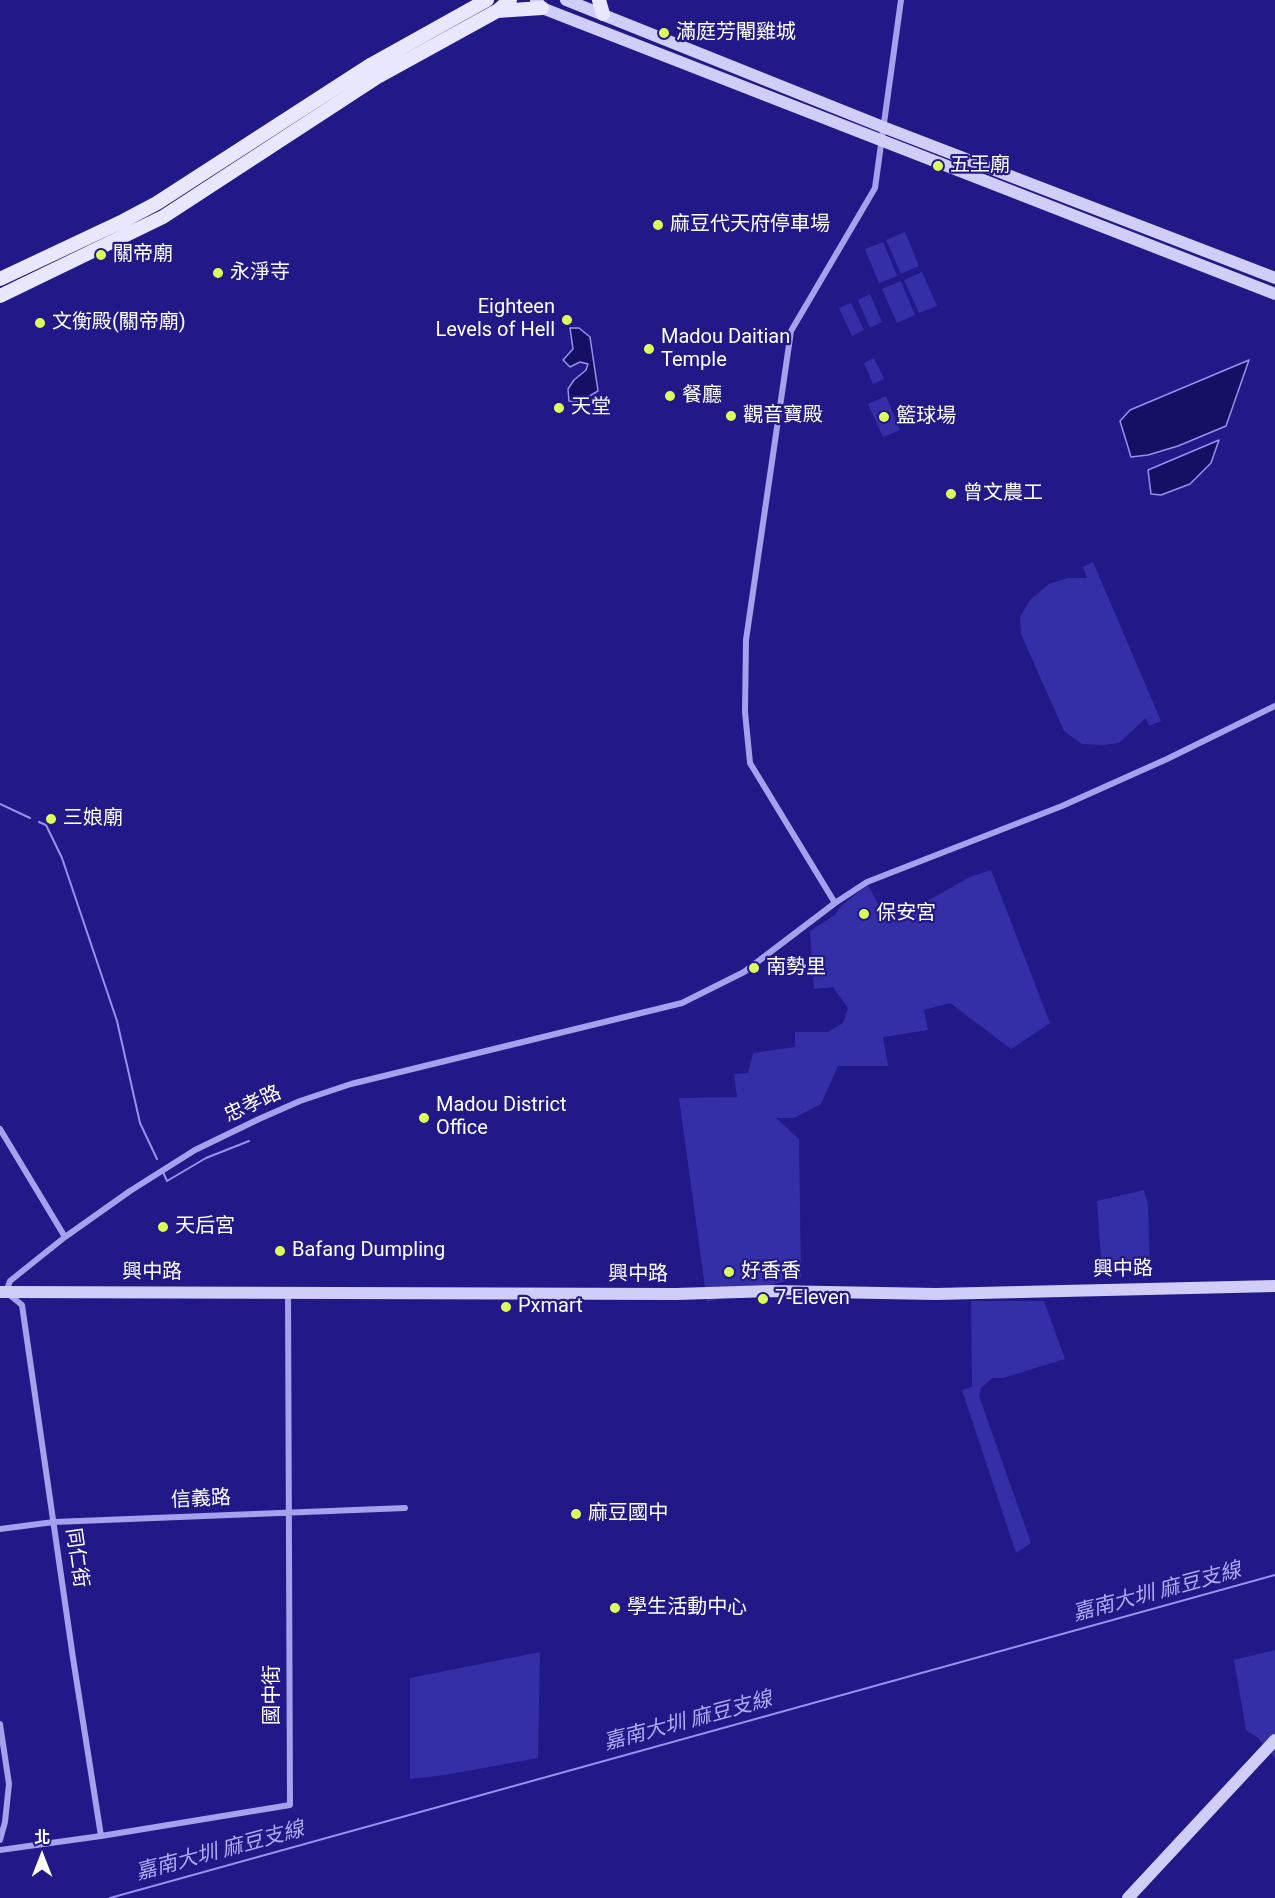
<!DOCTYPE html>
<meta charset="utf-8">
<style>
body{margin:0}
#map{position:relative;width:1275px;height:1898px;overflow:hidden;background:#201987;font-family:Roboto,"Noto Sans TC",sans-serif}
canvas{display:block}
.north{position:absolute;left:12px;top:1826px;width:60px;height:60px;-webkit-text-stroke:4px #201987;paint-order:stroke;rotate:0deg;font-size:16px;font-weight:700;line-height:24px;text-align:center;color:#fff}
.north::after{content:'';display:block;margin:auto;width:21px;height:27px;background:#fff;clip-path:polygon(50% 0,100% 100%,50% 72%,0 100%)}
</style>
<div id="map">
<canvas width="1275" height="1898"></canvas>
<div class="north">北</div>
</div>
<script>
const g = document.querySelector('canvas').getContext('2d');
g.lineJoin = 'round';
function fill(path, color) {
  g.fillStyle = color;
  g.fill(path, 'evenodd');
}
function poly(rows) {
  const path = new Path2D();
  for (const r of rows) {
    path.moveTo(r[0], r[1]);
    for (let i = 2; i < r.length; i += 2) path.lineTo(r[i], r[i + 1]);
  }
  return path;
}
function stroke(path, color, width, dash) {
  g.strokeStyle = color;
  g.lineWidth = width;
  g.lineCap = dash ? 'butt' : 'round';
  g.setLineDash(dash || []);
  g.stroke(path);
}
function write(font, color, halo, rows, align = 'center') {
  g.font = font + ' Roboto,"Noto Sans TC",sans-serif';
  g.lineWidth = 4.5;
  g.setLineDash([]);
  g.textBaseline = 'middle';
  g.strokeStyle = halo;
  g.fillStyle = color;
  for (const [text, x, y, turn = 0] of rows) {
    g.save();
    g.translate(x, y);
    g.rotate((+turn || 0) * Math.PI / 180);
    g.textAlign = isNaN(turn) ? turn : align;
    if (halo) g.strokeText(text, 0, 0);
    g.fillText(text, 0, 0);
    g.restore();
  }
}
fill(poly([
 [905,232,919,266,901,274,886,240],
 [883,242,897,276,879,283,865,249],
 [922,272,937,306,919,313,904,280],
 [901,281,915,315,897,323,882,289],
 [870,294,882,322,870,328,858,300],
 [851,303,864,330,852,336,839,308],
 [874,358,884,379,873,384,864,363],
 [886,396,900,430,883,437,868,404],
 [1093,562,1161,721,1149,726,1146,718,1119,743,1104,745,1082,744,1064,731,1021,634,1020,617,1030,600,1049,584,1068,578,1087,578,1083,567],
 [991,870,1050,1023,1011,1049,950,1003,924,1010,928,1030,883,1037,888,1066,838,1066,821,1104,794,1118,776,1118,799,1139,801,1277,707,1302,679,1098,737,1097,734,1074,748,1073,753,1053,795,1047,795,1032,828,1032,843,1023,848,1008,833,987,814,989,810,931,835,915,841,906,868,885,888,923,970,877],
 [1144,1190,1148,1205,1150,1271,1102,1274,1097,1201],
 [971,1301,1044,1301,1065,1359,1003,1378,992,1378,981,1388,979,1396,1031,1543,1016,1553,962,1390,972,1387],
 [1275,1650,1275,1758,1257,1737,1246,1730,1234,1660],
 [540,1652,538,1758,445,1775,410,1779,410,1678]
]), '#352fa7');
const water = poly([
 [570,328,579,328,590,337,598,391,579,402,569,401,568,389,574,380,586,370,588,364,580,362,570,367,563,360,573,349,570,328],
 [1249,360,1226,426,1178,446,1148,455,1131,457,1120,421,1130,410,1249,360],
 [1219,440,1211,463,1190,484,1161,495,1151,494,1148,470,1219,440]
]);
fill(water, '#161065');
stroke(water, '#9693ef', 1.5);
stroke(poly([
 [0,804,30,818],
 [39,822,46,825,62,858,117,1021,140,1123,157,1159],
 [163,1172,167,1181,206,1158,249,1141],
 [110,1898,1275,1575]
]), '#9693ef', 2);
stroke(poly([
 [835,903,750,763,745,712,746,640,791,331,875,188,901,0],
 [0,1129,65,1237],
 [0,1529,54,1522,405,1508],
 [0,1724,9,1784,5,1822,0,1840],
 [101,1836,73,1658,22,1305,6,1292,10,1281,65,1237,130,1191,195,1150,259,1119,300,1101,351,1084,682,1003,744,972,835,903,867,882,1062,806,1167,759,1275,706],
 [0,1850,101,1836,290,1805,288,1292]
]), '#a4a1ed', 6);
stroke(poly([
 [536,0,542,8,1275,294],
 [566,0,883,127,1275,278],
 [0,1292,676,1294,772,1291,936,1294,1275,1286],
 [1128,1898,1275,1740]
]), '#d0cdf9', 12);
stroke(poly([
 [599,0,603,14],
 [497,11,542,8],
 [0,279,123,221,157,203,372,64,487,0],
 [0,296,163,217,379,76,497,11,510,0]
]), '#e9e6ff', 14);
for (const [x, y, r, color] of [
 [664,33,6,"#ddff5c"],
 [938,166,6,"#ddff5c"],
 [658,225,6,"#ddff5c"],
 [101,255,6,"#ddff5c"],
 [218,273,6,"#ddff5c"],
 [567,320,6,"#ddff5c"],
 [40,323,6,"#ddff5c"],
 [649,349,6,"#ddff5c"],
 [670,396,6,"#ddff5c"],
 [559,408,6,"#ddff5c"],
 [731,416,6,"#ddff5c"],
 [884,417,6,"#ddff5c"],
 [951,494,6,"#ddff5c"],
 [51,819,6,"#ddff5c"],
 [864,914,6,"#ddff5c"],
 [754,968,6,"#ddff5c"],
 [424,1118,6,"#ddff5c"],
 [163,1227,6,"#ddff5c"],
 [280,1251,6,"#ddff5c"],
 [729,1272,6,"#ddff5c"],
 [763,1299,6,"#ddff5c"],
 [506,1307,6,"#ddff5c"],
 [576,1514,6,"#ddff5c"],
 [615,1608,6,"#ddff5c"]
]) {
  const dot = new Path2D();
  dot.arc(x, y, r, 0, 2 * Math.PI);
  g.fillStyle = color;
  g.fill(dot);
  stroke(dot, '#201987', 2);
}
write('20px', '#fff', '#201987', [
 ["滿庭芳閹雞城",676,33],
 ["五王廟",950,166],
 ["麻豆代天府停車場",670,225],
 ["關帝廟",113,255],
 ["永淨寺",230,273],
 ["Eighteen",555,308,"right"],
 ["Levels of Hell",555,331,"right"],
 ["文衡殿(關帝廟)",52,323],
 ["Madou Daitian",661,338],
 ["Temple",661,361],
 ["餐廳",682,396],
 ["天堂",571,408],
 ["觀音寶殿",743,416],
 ["籃球場",896,417],
 ["曾文農工",963,494],
 ["三娘廟",63,819],
 ["保安宮",876,914],
 ["南勢里",766,968],
 ["Madou District",436,1106],
 ["Office",436,1129],
 ["天后宮",175,1227],
 ["Bafang Dumpling",292,1251],
 ["好香香",741,1272],
 ["7-Eleven",775,1299],
 ["Pxmart",518,1307],
 ["麻豆國中",588,1514],
 ["學生活動中心",627,1608]
], 'left');
write('20px', '#fff', '#201987', [
 ["忠孝路",253,1105,-25],
 ["興中路",1123,1270,-1],
 ["興中路",152,1273],
 ["興中路",638,1275],
 ["信義路",201,1500,-3],
 ["同仁街",76,1558,82],
 ["國中街",273,1695,-90]
]);
write('italic 21px', '#afacf4', '#201987', [
 ["嘉南大圳 麻豆支線",1157,1593,-15],
 ["嘉南大圳 麻豆支線",688,1722,-15],
 ["嘉南大圳 麻豆支線",220,1852,-15]
]);
</script>
